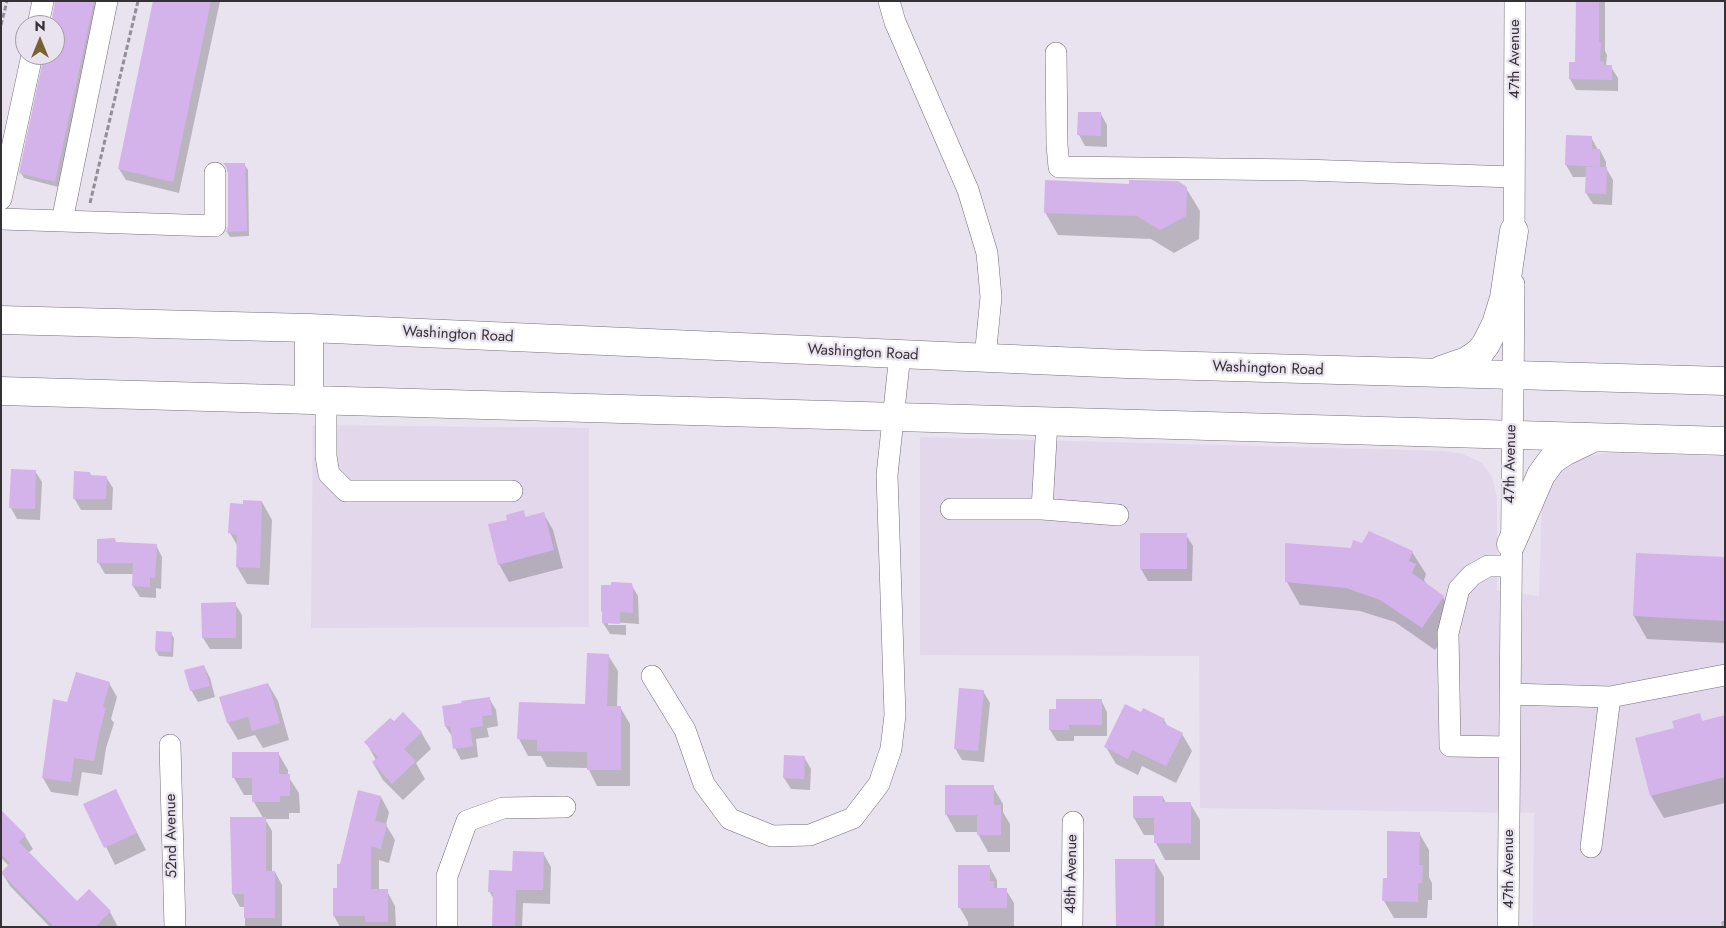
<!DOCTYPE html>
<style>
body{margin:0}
#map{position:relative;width:1726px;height:928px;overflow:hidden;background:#e9e2ef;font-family:Jost,sans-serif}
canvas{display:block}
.frame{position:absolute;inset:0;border:2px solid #343136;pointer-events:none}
.north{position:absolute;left:15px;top:15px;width:50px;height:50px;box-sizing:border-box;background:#e9e2ef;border:1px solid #a19ba5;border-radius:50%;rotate:0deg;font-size:14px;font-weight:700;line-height:20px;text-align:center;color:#343136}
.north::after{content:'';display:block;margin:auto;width:18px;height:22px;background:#776131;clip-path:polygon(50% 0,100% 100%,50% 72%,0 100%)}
</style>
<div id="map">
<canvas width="1726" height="928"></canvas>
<div class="frame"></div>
<div class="north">N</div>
</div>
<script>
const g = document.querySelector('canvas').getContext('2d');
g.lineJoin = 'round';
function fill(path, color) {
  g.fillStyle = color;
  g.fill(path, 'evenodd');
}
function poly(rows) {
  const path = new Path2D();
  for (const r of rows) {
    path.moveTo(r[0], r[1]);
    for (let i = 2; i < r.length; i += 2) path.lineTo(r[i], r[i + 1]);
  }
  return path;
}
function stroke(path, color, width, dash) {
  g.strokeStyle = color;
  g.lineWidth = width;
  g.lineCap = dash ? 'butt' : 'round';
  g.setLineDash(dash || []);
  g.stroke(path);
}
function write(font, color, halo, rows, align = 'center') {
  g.font = font + ' Jost,sans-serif';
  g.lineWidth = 4.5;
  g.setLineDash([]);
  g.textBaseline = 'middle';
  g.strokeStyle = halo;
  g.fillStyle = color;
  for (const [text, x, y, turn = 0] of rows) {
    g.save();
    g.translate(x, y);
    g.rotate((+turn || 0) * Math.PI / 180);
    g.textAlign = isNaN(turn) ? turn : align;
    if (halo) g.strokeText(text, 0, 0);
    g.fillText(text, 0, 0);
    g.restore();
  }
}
fill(poly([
 [313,425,589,428,589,627,311,628],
 [920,437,1444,451,1463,454,1482,463,1492,477,1497,498,1497,591,1539,596,1542,507,1547,489,1555,468,1587,456,1610,453,1725,456,1725,927,1533,927,1534,813,1200,808,1199,656,920,655]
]), '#e3d7eb');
fill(poly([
 [56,1,99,1,58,187,24,178,21,173,45,55,55,55,55,25,52,25],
 [155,1,220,1,179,193,126,180,119,169],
 [1577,1,1604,1,1605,3,1605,51,1607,55,1606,66,1611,67,1618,78,1618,91,1576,90,1570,79,1576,64],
 [1101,114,1107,125,1107,147,1085,146,1079,135],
 [1568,137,1591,137,1598,150,1600,150,1606,162,1606,168,1613,180,1612,205,1593,204,1586,193,1587,177,1573,177,1566,165],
 [244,164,248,170,249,236,230,237,227,232,229,226,229,173],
 [1186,188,1200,211,1199,239,1174,253,1151,239,1058,235,1045,212],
 [35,471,42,482,40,520,17,519,11,508],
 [90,473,92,477,106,477,113,488,112,510,81,510,74,498],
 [262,502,272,520,269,585,247,584,237,567,238,547,230,533,244,505],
 [523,511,526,518,543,513,553,530,563,568,509,582,499,564,508,521],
 [1141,535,1186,535,1193,546,1192,581,1148,581,1141,569],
 [115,540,117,544,156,545,162,557,161,589,156,588,156,598,140,597,133,586,134,574,105,574,98,562],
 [1363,545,1412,552,1426,574,1424,580,1427,585,1443,597,1456,620,1435,650,1395,622,1360,611,1300,605,1287,582],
 [1637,554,1725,559,1725,643,1647,639,1634,616],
 [631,584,638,596,639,624,626,623,626,635,610,634,603,623],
 [608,622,626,623,626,625,608,625],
 [235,604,242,615,242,649,210,649,203,638],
 [171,633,174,638,173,657,159,656,156,651],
 [608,655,618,671,617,707,620,707,630,724,630,786,597,786,588,768,547,767,541,756,528,756,519,739,520,703,586,705],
 [204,666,210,678,215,697,198,702,191,690],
 [109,683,117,697,111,719,114,723,106,748,102,775,82,772,78,796,51,792,43,778],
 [268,684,278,701,289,740,263,748,255,735,238,740,228,723,220,698],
 [960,689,983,691,990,703,984,762,962,760,955,748],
 [489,698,496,710,498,726,487,728,489,737,476,739,478,757,461,760,455,748,453,738,446,727,443,707],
 [1101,700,1107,712,1107,736,1074,736,1074,741,1057,741,1050,730],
 [1141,713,1164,720,1168,727,1182,734,1192,751,1176,783,1142,766,1138,775,1116,764,1106,747],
 [1699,715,1703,722,1725,716,1725,803,1664,818,1651,796],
 [421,732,431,749,416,763,425,779,403,800,383,780,373,763,376,760,366,742],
 [278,753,288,770,288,776,299,793,300,813,289,813,289,819,265,819,272,831,272,872,275,872,282,885,282,927,245,927,245,907,240,907,233,894,263,818,254,802,254,795,244,795,234,778],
 [804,757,811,769,810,790,791,789,784,778],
 [993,787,1003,804,1003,812,1010,824,1010,852,988,852,978,834,978,832,956,832,946,814],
 [115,790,146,850,115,865,85,804],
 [381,797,389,812,386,825,395,840,389,863,379,860,379,891,387,891,395,906,396,927,340,927,334,916,341,865],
 [1163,797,1166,803,1190,803,1200,820,1200,860,1165,860,1156,843,1155,835,1144,835,1134,818,1134,798],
 [1,812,25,836,33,849,28,853,77,902,110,912,117,925,115,927,50,927,10,886,2,873,9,866,1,858],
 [1419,833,1429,850,1429,877,1432,883,1432,900,1428,900,1427,918,1394,918,1384,901,1388,879],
 [543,853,551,867,550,904,523,903,522,927,493,927,494,899,489,891,513,872],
 [1154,860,1164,877,1164,927,1117,927],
 [960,866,989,866,997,880,997,890,1006,890,1014,903,1014,927,968,927,968,922,960,908],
 [1725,920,1725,927,1722,927,1721,922]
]), '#0003');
fill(poly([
 [55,1,94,1,55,182,19,173,44,55,55,55,55,25,51,25],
 [153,1,211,1,173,182,118,169],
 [1576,1,1599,1,1599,42,1601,42,1600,61,1604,62,1604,65,1612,65,1612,80,1569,79,1569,62,1575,62],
 [1078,112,1101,112,1101,136,1077,135],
 [1566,135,1592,136,1592,149,1600,149,1600,167,1565,165],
 [223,163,245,163,247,231,226,232,228,226,228,173,226,167],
 [1586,167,1607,167,1606,194,1585,193],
 [1045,180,1129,184,1129,180,1178,181,1187,187,1186,216,1160,230,1137,216,1044,213],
 [11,469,36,470,35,509,9,508],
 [74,471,90,472,90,475,107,476,106,499,73,499],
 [243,500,262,501,260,568,236,567,237,535,228,533,230,503,243,504],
 [524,510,525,517,544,512,554,550,498,565,488,524,507,520,506,515],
 [1369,531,1413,551,1409,561,1416,564,1412,573,1444,596,1422,628,1380,600,1346,588,1285,582,1285,543,1351,548,1353,540,1362,543],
 [1140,533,1187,533,1187,569,1140,569],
 [115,538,116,542,157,544,155,578,150,577,150,587,132,586,133,563,97,563,97,539],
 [1636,553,1725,557,1725,621,1633,616],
 [611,582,632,583,633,588,633,613,620,612,620,624,602,623,602,612,601,611,601,585,611,585],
 [236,602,236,638,202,638,201,603],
 [156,631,172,632,171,652,155,651],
 [587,653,609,654,607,706,621,706,621,770,587,770,587,752,537,751,537,740,517,739,519,702,585,704],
 [204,665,210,686,190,691,184,670],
 [76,672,110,682,103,707,106,708,99,734,94,761,74,758,71,782,42,778,53,699,67,702],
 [268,683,280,723,252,731,248,717,227,723,219,697],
 [959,688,984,690,978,751,954,749],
 [490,697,492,715,482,716,483,726,470,728,473,746,453,749,450,726,445,727,442,706,462,703,461,701],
 [1056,699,1102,699,1102,725,1069,725,1069,730,1049,730,1049,709,1056,709],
 [1125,704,1141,712,1143,708,1165,719,1163,723,1183,733,1166,766,1132,750,1128,759,1104,747],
 [403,712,422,732,404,749,416,761,392,784,372,762,378,757,364,742,390,718,394,721],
 [1700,713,1702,721,1725,715,1725,777,1650,796,1635,738,1674,728,1672,721],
 [232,752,279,752,279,774,290,774,290,796,280,796,280,802,252,802,252,778,232,778],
 [784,755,805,756,804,779,783,778],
 [945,785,994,785,994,805,1001,805,1001,835,977,835,977,815,945,815],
 [116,789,137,833,104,848,83,804],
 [358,790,381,796,375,821,387,824,381,849,371,846,371,889,388,889,388,922,365,922,365,916,333,916,333,888,337,888,337,864,340,864],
 [1133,796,1163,796,1163,802,1191,802,1191,843,1154,843,1154,818,1133,818],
 [1,810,26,835,19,842,77,901,89,889,111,911,95,927,54,927,1,873,10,863,1,854],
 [230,817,266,817,266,871,275,871,275,918,244,918,244,894,232,894],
 [1387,831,1420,832,1419,865,1423,865,1422,883,1418,883,1418,902,1382,901,1383,878,1387,878],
 [513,851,544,852,543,890,516,890,515,927,492,927,493,892,488,892,489,870,512,871],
 [1115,859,1155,859,1155,927,1116,927],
 [958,865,990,865,990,881,994,881,994,888,1007,888,1007,908,958,908]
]), '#d3b3ea');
const minor = poly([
 [889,1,895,22,968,190,987,253,991,297,985,358],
 [38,25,43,1],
 [1056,53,1057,145,1059,167,1303,170,1514,177],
 [1,199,32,55],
 [1,219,215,226,215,173],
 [62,221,107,1],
 [1514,246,1515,1],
 [326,400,326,456,329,474,346,491,512,491],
 [951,509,1042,509,1047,422],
 [1042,509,1118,515],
 [652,676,685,730,704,784,730,819,772,836,810,835,853,818,879,784,891,749,895,715,887,475,900,354],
 [1510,694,1610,697,1591,847],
 [1610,697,1725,675],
 [170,745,175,927],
 [1509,747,1450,746,1448,633,1459,589,1472,575,1488,566,1510,566],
 [447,927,447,876,467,821,503,808,565,807],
 [1072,927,1073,822],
 [1508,927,1514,284]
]);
const major = poly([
 [1,320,309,328,1126,364,1725,381],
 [309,328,309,399],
 [1441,370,1467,361,1480,352,1486,344,1496,324,1504,298,1514,231],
 [1,391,1725,441],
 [1511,544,1541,475,1552,460,1564,452,1591,439]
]);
stroke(minor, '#756f7a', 22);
stroke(major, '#756f7a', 29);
stroke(poly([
 [1,25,7,1],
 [90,203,138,1]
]), '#938e97', 3, [5, 2.5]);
stroke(minor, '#fff', 21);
stroke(major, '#fff', 28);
write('15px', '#343136', '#e9e2ef', [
 ["47th Avenue",1515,59,-90],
 ["Washington Road",458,335,3],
 ["Washington Road",863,353,3],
 ["Washington Road",1268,369,2],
 ["47th Avenue",1511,464,-89],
 ["52nd Avenue",172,836,-91],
 ["47th Avenue",1509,869,-90],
 ["48th Avenue",1072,874,-89]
]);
</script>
